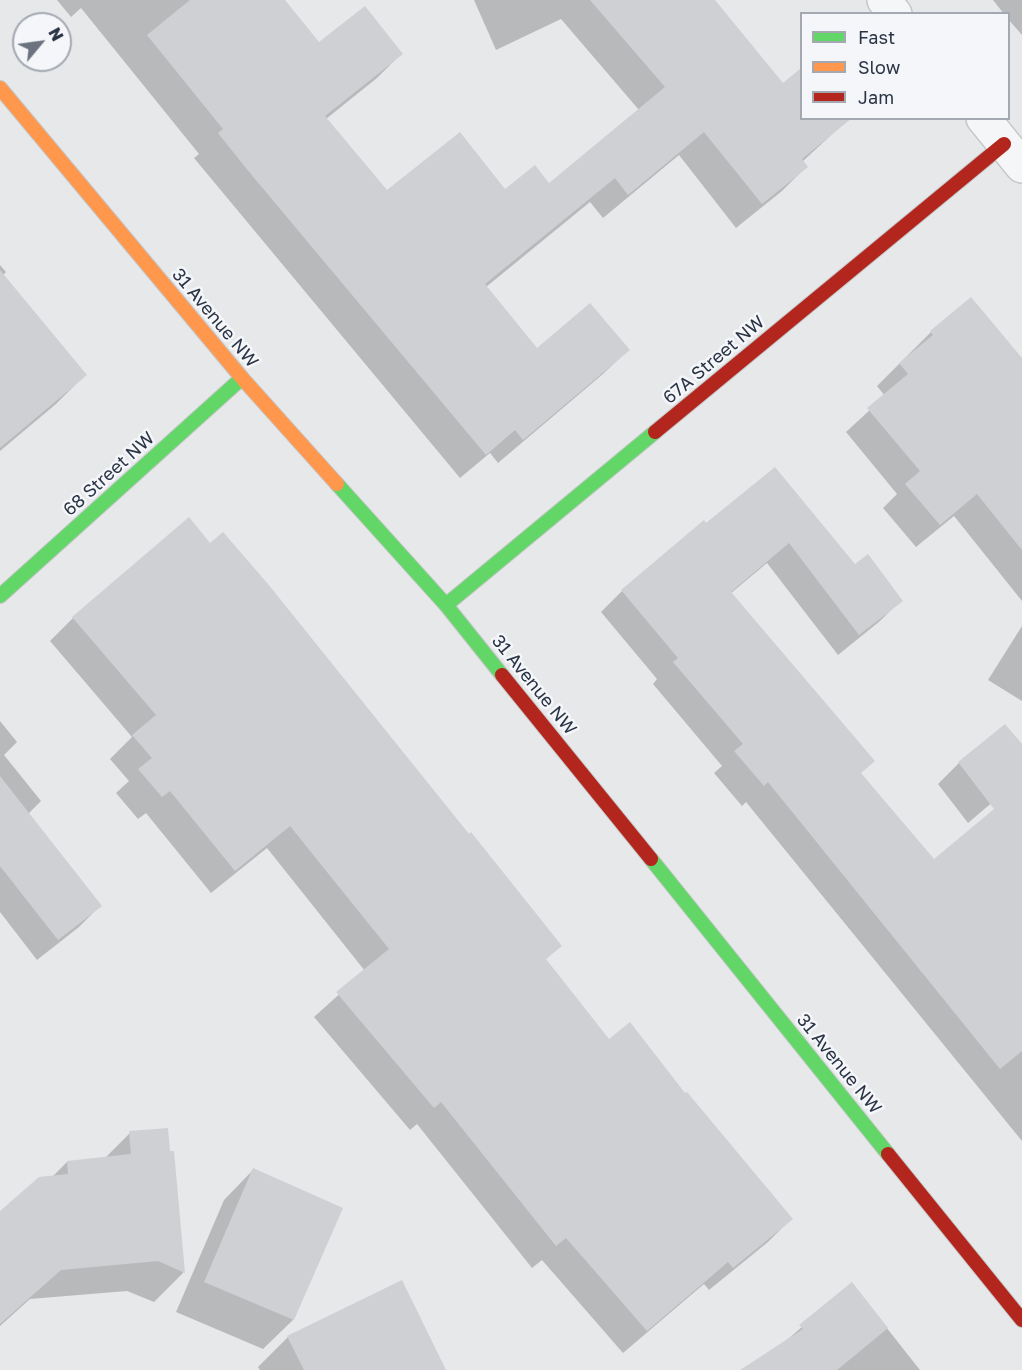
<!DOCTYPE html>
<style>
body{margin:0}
#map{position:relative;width:1022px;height:1370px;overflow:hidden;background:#e6e8ea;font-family:"Golos Text",sans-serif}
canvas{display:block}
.legend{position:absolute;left:800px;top:12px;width:210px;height:108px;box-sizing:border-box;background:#f4f6f9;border:2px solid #a4a8b1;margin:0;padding:8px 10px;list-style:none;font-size:18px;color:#2b3445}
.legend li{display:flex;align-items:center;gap:12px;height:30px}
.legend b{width:30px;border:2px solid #a4a8b1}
.north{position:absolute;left:12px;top:12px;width:60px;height:60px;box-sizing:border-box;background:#f4f6f9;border:2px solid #a4a8b1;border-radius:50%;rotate:61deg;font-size:16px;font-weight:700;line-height:24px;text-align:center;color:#2b3445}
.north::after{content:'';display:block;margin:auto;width:21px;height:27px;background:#6c737f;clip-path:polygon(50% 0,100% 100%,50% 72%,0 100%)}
</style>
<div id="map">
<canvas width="1022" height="1370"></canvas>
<ul class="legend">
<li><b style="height:8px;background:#63d668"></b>Fast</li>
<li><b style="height:8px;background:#ff974d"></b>Slow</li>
<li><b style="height:8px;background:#b3261e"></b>Jam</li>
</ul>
<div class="north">N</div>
</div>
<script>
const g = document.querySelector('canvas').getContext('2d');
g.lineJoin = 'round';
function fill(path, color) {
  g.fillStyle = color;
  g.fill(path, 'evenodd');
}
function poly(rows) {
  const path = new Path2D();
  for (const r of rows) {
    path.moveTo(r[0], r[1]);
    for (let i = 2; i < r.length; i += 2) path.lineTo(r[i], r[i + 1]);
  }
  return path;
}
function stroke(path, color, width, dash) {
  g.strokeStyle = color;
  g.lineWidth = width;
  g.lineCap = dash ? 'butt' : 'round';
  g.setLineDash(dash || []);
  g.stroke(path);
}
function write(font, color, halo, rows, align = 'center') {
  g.font = font + ' "Golos Text",sans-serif';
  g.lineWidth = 5;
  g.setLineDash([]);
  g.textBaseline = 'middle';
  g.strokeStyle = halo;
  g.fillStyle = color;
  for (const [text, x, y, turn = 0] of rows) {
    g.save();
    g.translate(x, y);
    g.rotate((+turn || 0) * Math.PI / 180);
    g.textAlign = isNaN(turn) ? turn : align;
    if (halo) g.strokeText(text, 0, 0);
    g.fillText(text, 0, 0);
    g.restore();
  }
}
fill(poly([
 [57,0,283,0,319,44,401,54,377,78,326,119,387,192,505,191,549,185,639,110,561,19,496,50,474,0,714,0,783,85,800,71,802,73,802,118,842,125,802,162,806,167,782,191,736,228,679,155,603,218,590,202,486,287,536,350,628,350,603,374,498,463,490,453,460,478,194,158,199,154,81,8,71,17],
 [993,0,1022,0,1022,35,1008,19,1008,14,1004,14],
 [0,265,6,272,3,275,85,375,56,404,0,451],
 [971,299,1022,360,1022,601,954,516,916,547,883,508,897,494,846,432,885,396,877,386,931,332],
 [774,469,855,566,901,600,880,621,838,655,767,563,730,594,860,774,934,861,1022,808,1022,1141,746,802,742,806,714,773,722,766,653,684,657,679,601,612,622,591],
 [189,520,560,946,545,960,608,1041,685,1095,791,1219,768,1242,709,1290,704,1284,623,1353,542,1260,532,1268,417,1124,410,1130,314,1017,365,971,267,848,211,893,146,813,138,819,116,793,129,781,110,759,132,737,50,641,73,618],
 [1022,626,1022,701,988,680],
 [0,721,17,742,4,755,41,801,28,814,100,906,79,927,37,960,0,912],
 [1022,747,1022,777,968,823,938,784,959,763],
 [130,1133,168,1153,173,1152,183,1273,154,1302,127,1291,30,1299,0,1326,0,1213,52,1177,67,1162,104,1159],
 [253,1170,341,1208,293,1320,263,1349,176,1312,224,1200],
 [852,1284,920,1370,742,1370,781,1345],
 [288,1337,444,1370,260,1370,258,1367]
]), '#0003');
fill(poly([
 [190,0,285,0,319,42,365,6,403,54,325,116,387,190,460,132,505,189,535,165,549,183,665,87,590,0,715,0,783,83,801,68,801,118,852,118,802,159,808,167,762,204,704,132,628,195,615,178,485,284,537,348,590,303,630,350,523,440,515,430,486,455,250,173,218,133,223,129,147,35],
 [0,270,87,375,0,448],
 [971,297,1022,358,1022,550,977,494,940,525,905,484,920,471,867,408,908,374,899,363,933,335,930,331],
 [775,467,855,564,868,554,903,601,859,635,789,543,731,592,875,761,861,773,934,859,994,809,958,762,1005,724,1022,744,1022,1051,1000,1069,768,782,764,786,734,751,743,744,673,662,678,658,621,590,704,520,706,523],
 [189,517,210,543,223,532,268,584,469,834,471,832,562,946,546,959,609,1039,630,1022,685,1093,687,1092,793,1219,733,1268,728,1262,647,1331,566,1238,556,1246,441,1102,434,1108,336,992,389,949,290,826,235,871,170,791,162,797,138,769,152,758,132,735,156,715,72,617],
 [0,776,102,906,58,940,0,866],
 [168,1128,170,1151,174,1151,185,1273,158,1261,61,1270,0,1324,0,1211,39,1177,68,1174,67,1161,131,1154,129,1131],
 [253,1168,343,1208,294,1320,204,1282],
 [402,1280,446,1370,304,1370,287,1336],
 [852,1282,888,1328,837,1370,740,1370,803,1329,799,1325]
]), '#ced0d3');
const street = poly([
 [884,0,895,14],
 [983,118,1022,166]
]);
const fast = poly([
 [337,484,446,605,502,675],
 [0,596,242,378],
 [446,605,655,432],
 [651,859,888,1154]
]);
const slow = poly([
 [0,88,242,378,337,484]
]);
const jam = poly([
 [655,432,1004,144],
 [502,675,651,859],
 [888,1154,1022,1320]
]);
stroke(street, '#c4c6c8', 36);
stroke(fast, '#c4c6c8', 16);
stroke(slow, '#c4c6c8', 16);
stroke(jam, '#c4c6c8', 16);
stroke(street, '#f5f6f7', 33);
stroke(fast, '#63d668', 14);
stroke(slow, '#ff974d', 14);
stroke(jam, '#b3261e', 14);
write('18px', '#2b3445', '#f4f6f9', [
 ["31 Avenue NW",215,318,50],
 ["67A Street NW",714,360,-40],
 ["68 Street NW",109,474,-42],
 ["31 Avenue NW",534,685,51],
 ["31 Avenue NW",839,1064,51]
]);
</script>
